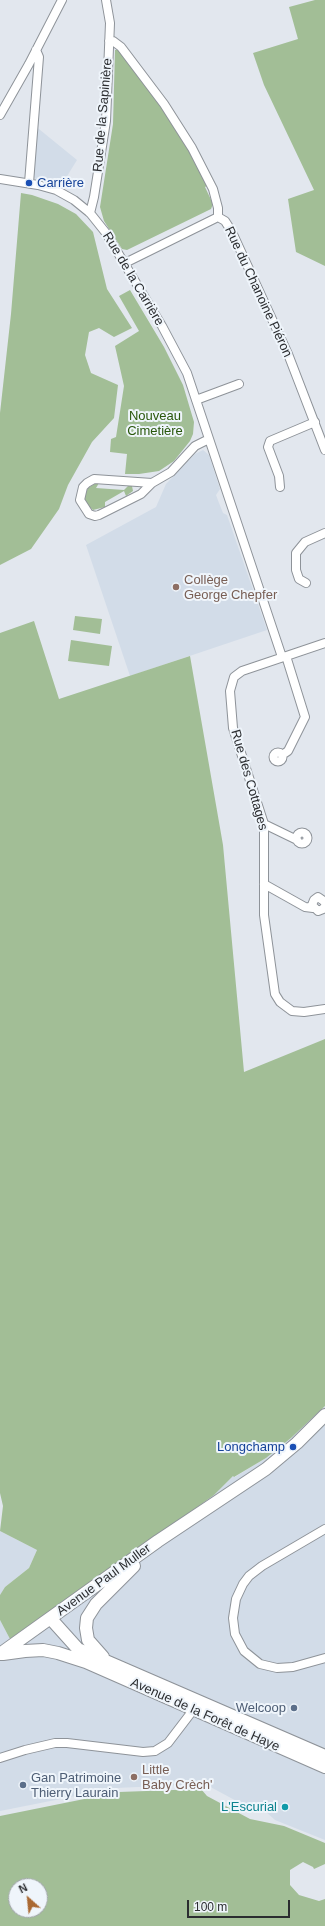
<!DOCTYPE html>
<meta charset="utf-8">
<style>
body{margin:0}
#map{position:relative;width:325px;height:1926px;overflow:hidden;background:#e2e7ee;font-family:Helvetica,sans-serif}
canvas{display:block}
.north{position:absolute;left:8px;top:1878px;width:40px;height:40px;box-sizing:border-box;background:#eff5fb;border:1px solid #a1a5aa;border-radius:50%;rotate:333deg;font-size:11px;font-weight:700;line-height:16px;text-align:center;color:#2b2d30}
.north::after{content:'';display:block;margin:auto;width:14px;height:18px;background:#aa6933;clip-path:polygon(50% 0,100% 100%,50% 72%,0 100%)}
.scale{position:absolute;left:187px;top:1900px;width:103px;height:18px;box-sizing:border-box;border:2px solid #2b2d30;border-top:0;padding-left:5px;font-size:12px;line-height:14px;white-space:nowrap;color:#2b2d30;-webkit-text-stroke:3px #eff5fb;paint-order:stroke}
</style>
<div id="map">
<canvas width="325" height="1926"></canvas>
<div class="north">N</div>
<div class="scale">100 m</div>
</div>
<script>
const g = document.querySelector('canvas').getContext('2d');
g.lineJoin = 'round';
function fill(path, color) {
  g.fillStyle = color;
  g.fill(path, 'evenodd');
}
function poly(rows) {
  const path = new Path2D();
  for (const r of rows) {
    if (r.length === 3) {
      path.moveTo(r[0] + r[2], r[1]);
      path.arc(r[0], r[1], r[2], 0, 2 * Math.PI);
      continue;
    }
    path.moveTo(r[0], r[1]);
    for (let i = 2; i < r.length; i += 2) path.lineTo(r[i], r[i + 1]);
  }
  return path;
}
function stroke(path, color, width, dash) {
  g.strokeStyle = color;
  g.lineWidth = width;
  g.lineCap = dash ? 'butt' : 'round';
  g.setLineDash(dash || []);
  g.stroke(path);
}
function write(font, color, halo, rows, align = 'center') {
  g.font = font + ' Helvetica,sans-serif';
  g.lineWidth = 4;
  g.setLineDash([]);
  g.textBaseline = 'middle';
  g.strokeStyle = halo;
  g.fillStyle = color;
  for (const [text, x, y, turn = 0] of rows) {
    g.save();
    g.translate(x, y);
    g.rotate((+turn || 0) * Math.PI / 180);
    g.textAlign = isNaN(turn) ? turn : align;
    if (halo) g.strokeText(text, 0, 0);
    g.fillText(text, 0, 0);
    g.restore();
  }
}
fill(poly([
 [34,125,77,160,61,186,33,178],
 [203,450,209,455,220,489,216,495,219,503,223,513,227,515,267,630,130,676,86,545,156,507,166,484,195,454],
 [325,1406,325,1840,275,1820,264,1810,242,1804,205,1784,116,1788,0,1811,0,1620,10,1639,196,1508,214,1495,233,1476,235,1477,266,1458,291,1438],
 [0,1531,37,1550,29,1568,5,1587,0,1595]
]), '#d2dce8');
fill(poly([
 [315,0,325,0,325,266,296,252,288,199,314,190,264,85,253,53,298,39,289,7],
 [115,50,120,50,165,110,210,184,205,187,213,204,211,209,127,250,122,249,104,221,100,207,113,124],
 [21,193,32,195,58,204,76,214,93,232,107,289,132,328,114,337,99,328,89,332,85,355,91,373,118,385,114,418,92,442,68,485,59,509,31,549,0,565,0,413,11,314],
 [130,290,164,347,183,385,194,422,193,434,190,441,174,461,159,471,139,474,125,474,127,454,110,452,111,439,116,437,124,386,115,346,139,331,119,296],
 [96,483,99,483,96,488,124,490,128,486,132,486,133,491,126,496,124,491,105,502,105,507,93,510,86,504,84,496,88,488],
 [75,616,102,619,100,634,73,630],
 [34,621,59,699,190,656,223,845,244,1072,325,1039,325,1406,291,1438,266,1458,234,1477,233,1476,214,1495,196,1508,10,1639,0,1620,0,1595,5,1587,29,1568,37,1550,0,1531,3,1506,0,1493,0,633],
 [71,640,112,646,109,666,68,661],
 [201,1789,207,1796,250,1819,284,1826,325,1843,325,1864,314,1869,313,1867,303,1862,290,1870,290,1885,299,1895,319,1901,325,1899,325,1926,0,1926,0,1816,119,1792],
 [16,1886,40,1886,40,1910,16,1910]
]), '#a2be96');
const street = poly([
 [109,41,113,41,121,47,164,104,192,148,213,189,218,208,218,217],
 [0,115,29,64,62,0],
 [0,179,38,185,56,190,74,200,90,213,106,233,162,326,187,373,282,657],
 [29,183,39,57,36,50],
 [90,213,94,197,106,121,110,23,106,0],
 [218,217,225,221,232,232,288,354,325,450],
 [125,263,218,217],
 [196,400,239,384],
 [152,483,94,479,87,483,83,487,80,500,89,514,95,516,99,515,141,494,152,483,171,472,195,446,209,439],
 [280,487,279,476,268,447,270,441,315,422],
 [306,583,299,579,296,570,296,553,305,542,325,533],
 [325,643,242,671,234,677,230,691,233,728,264,824,264,915,275,994,280,1002,292,1011,304,1012,325,1009],
 [278,757,4.5],
 [282,755,288,751,305,717,286,656],
 [264,824,297,840],
 [302,838,5.5],
 [264,884,305,907,313,908],
 [325,902,318,897,314,900,312,905,318,911,323,909,325,906],
 [325,1529,262,1566,249,1576,243,1584,236,1599,233,1618,235,1634,244,1651,260,1664,277,1668,293,1667,325,1658],
 [0,1758,25,1750,55,1743,67,1743,143,1752,155,1751,168,1743,197,1705]
]);
const secondary = poly([
 [51,1619,78,1649,325,1756],
 [0,1654,158,1541,266,1469,297,1443,325,1415],
 [3,1654,25,1651,43,1650,58,1653,86,1662,325,1767],
 [103,1657,88,1640,86,1628,87,1618,96,1604,134,1566]
]);
stroke(street, '#8e9399', 10);
stroke(secondary, '#8e9399', 14);
stroke(street, '#fff', 8);
stroke(secondary, '#fff', 12);
for (const [x, y, r, color] of [
 [29,183,4,"#1a4fb4"],
 [176,587,4,"#8d6e63"],
 [293,1447,4,"#1a4fb4"],
 [294,1708,4,"#5c6f8a"],
 [134,1777,4,"#8d6e63"],
 [23,1785,4,"#5c6f8a"],
 [285,1807,4,"#0f9aa8"]
]) {
  const dot = new Path2D();
  dot.arc(x, y, r, 0, 2 * Math.PI);
  g.fillStyle = color;
  g.fill(dot);
  stroke(dot, '#eff5fb', 1.5);
}
write('13px', '#2b2d30', '#eff5fb', [
 ["Rue de la Sapinière",103,115,-85],
 ["Rue de la Carrière",133,279,59],
 ["Rue du Chanoine Piéron",258,292,65],
 ["Rue des Cottages",249,780,74],
 ["Avenue Paul Muller",104,1580,-36],
 ["Avenue de la Forêt de Haye",205,1715,24]
]);
write('13px', '#164399', '#eff5fb', [
 ["Carrière",37,183],
 ["Longchamp",285,1447,"right"]
], 'left');
write('13px', '#29570b', '#eff5fb', [
 ["Nouveau",155,416],
 ["Cimetière",155,431]
]);
write('13px', '#785e54', '#eff5fb', [
 ["Collège",184,580],
 ["George Chepfer",184,595],
 ["Little",142,1770],
 ["Baby Crèch'",142,1785]
], 'left');
write('13px', '#4e5e75', '#eff5fb', [
 ["Welcoop",286,1708],
 ["Gan Patrimoine",31,1778,"left"],
 ["Thierry Laurain",31,1793,"left"]
], 'right');
write('13px', '#0d838f', '#eff5fb', [
 ["L'Escurial",277,1807]
], 'right');
</script>
